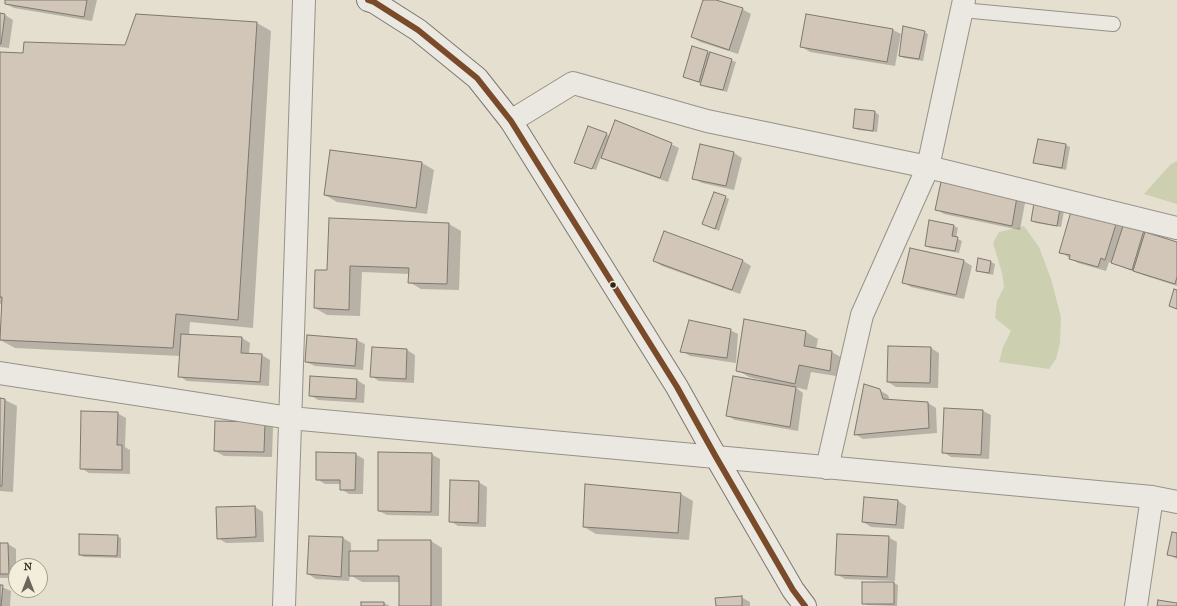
<!DOCTYPE html>
<style>
body{margin:0}
#map{position:relative;width:1177px;height:606px;overflow:hidden;background:#e5dfcf;font-family:"IM FELL French Canon",serif}
canvas{display:block}
.north{position:absolute;left:8px;top:558px;width:40px;height:40px;box-sizing:border-box;background:#f3eddb;border:1px solid #a49d8e;border-radius:50%;rotate:0deg;font-size:11px;font-weight:700;line-height:16px;text-align:center;color:#2e241b}
.north::after{content:'';display:block;margin:auto;width:14px;height:18px;background:#6e655a;clip-path:polygon(50% 0,100% 100%,50% 72%,0 100%)}
</style>
<div id="map">
<canvas width="1177" height="606"></canvas>
<div class="north">N</div>
</div>
<script>
const g = document.querySelector('canvas').getContext('2d');
g.lineJoin = 'round';
function fill(path, color) {
  g.fillStyle = color;
  g.fill(path, 'evenodd');
}
function poly(rows) {
  const path = new Path2D();
  for (const r of rows) {
    path.moveTo(r[0], r[1]);
    for (let i = 2; i < r.length; i += 2) path.lineTo(r[i], r[i + 1]);
  }
  return path;
}
function stroke(path, color, width, dash) {
  g.strokeStyle = color;
  g.lineWidth = width;
  g.lineCap = dash ? 'butt' : 'round';
  g.setLineDash(dash || []);
  g.stroke(path);
}
fill(poly([
 [1177,161,1177,204,1144,194,1171,164],
 [1024,226,1039,247,1051,279,1061,317,1060,343,1056,359,1049,369,999,362,1003,347,1011,331,995,318,997,301,1004,287,1002,273,993,243,999,232]
]), '#ccd0b0');
fill(poly([
 [6,0,97,0,92,21,14,8,6,4],
 [704,0,712,0,742,9,751,14,738,54,700,42,692,37],
 [0,14,5,15,13,20,9,48,0,47],
 [257,23,271,31,253,328,190,322,189,335,242,338,250,343,249,354,262,355,270,360,269,386,187,381,179,376,180,356,15,348,0,340,2,304,0,304,0,53,24,54,126,46],
 [893,30,901,34,895,66,810,52,802,47],
 [924,32,928,34,923,61,904,58,900,56],
 [693,47,736,62,727,92,706,87,702,84,684,77],
 [875,112,879,115,877,132,858,130,854,128],
 [606,134,610,136,671,144,679,148,668,182,611,162,601,157,596,170,579,164],
 [1039,140,1066,145,1070,147,1066,170,1038,164,1034,162],
 [734,153,742,158,734,190,702,183,694,179],
 [422,163,434,170,427,214,337,202,325,195],
 [725,197,729,199,719,231,708,226],
 [1017,198,1025,203,1020,230,944,214,936,209],
 [1065,206,1061,227,1036,223,1032,220],
 [1073,209,1144,231,1151,235,1177,243,1177,286,1143,275,1109,262,1106,271,1078,263,1060,252],
 [330,219,449,224,461,231,459,290,421,289,409,282,410,274,362,272,360,316,327,315,315,308,328,271],
 [954,226,958,228,956,238,962,241,959,253,930,248,926,245],
 [664,232,743,261,751,266,740,294,662,266,654,261],
 [979,259,991,262,995,264,993,275,981,272,977,270],
 [964,261,972,266,964,299,911,287,903,282],
 [730,330,738,334,736,363,690,356,682,351],
 [806,332,818,339,816,349,832,352,844,359,842,377,811,372,807,390,795,387,803,393,798,431,735,420,727,415,765,383,765,381,749,377,737,370],
 [356,340,365,344,363,370,315,366,306,362],
 [372,348,407,350,415,355,414,383,379,381,371,376],
 [931,348,939,353,938,388,896,387,888,382],
 [357,380,365,385,364,403,318,400,310,395],
 [879,390,888,395,890,401,928,403,936,408,937,433,863,439,855,434],
 [0,399,5,400,17,406,13,492,0,491],
 [983,411,991,415,989,459,951,457,943,452],
 [117,413,126,418,125,447,130,450,130,474,89,473,81,468],
 [264,423,273,427,272,457,224,456,215,451],
 [355,454,364,459,363,494,349,494,341,489,341,484,325,484,317,479],
 [431,454,440,459,439,516,387,515,379,511],
 [478,482,487,487,486,527,458,526,450,521],
 [681,494,693,501,689,540,596,534,584,527],
 [898,501,906,506,904,529,871,527,863,522],
 [255,507,263,512,264,542,226,543,218,538],
 [1177,534,1177,559,1168,554],
 [117,536,121,538,121,558,84,557,80,555],
 [310,537,343,538,351,543,351,552,379,552,431,541,442,548,442,606,400,606,400,582,362,582,350,575,349,581,316,579,308,574],
 [888,537,897,542,895,581,845,579,836,574],
 [0,544,8,544,16,549,16,578,0,578],
 [894,583,898,585,897,606,867,605,863,603],
 [0,586,11,591,10,606,0,606],
 [741,597,750,602,750,606,717,606],
 [362,603,384,603,390,606,362,606]
]), '#0003');
const building = poly([
 [5,0,87,0,84,17,5,4,5,0],
 [703,0,716,0,743,8,729,50,691,37,703,0],
 [0,13,5,14,1,44,0,44,0,13],
 [136,14,257,22,238,320,176,314,173,348,0,340,2,297,0,297,0,52,23,53,24,42,125,45,136,14],
 [806,14,893,29,887,62,800,47,806,14],
 [903,26,925,31,919,59,899,56,903,26],
 [692,46,708,51,699,82,683,77,692,46],
 [710,52,732,59,723,90,700,85,710,52],
 [855,109,875,111,873,131,853,128,855,109],
 [615,120,672,143,660,178,601,158,615,120],
 [588,126,607,133,592,169,574,163,588,126],
 [1038,139,1066,144,1062,168,1033,163,1038,139],
 [700,144,734,152,726,186,692,179,700,144],
 [330,150,422,162,416,208,324,195,330,150],
 [941,182,1017,197,1012,226,935,210,941,182],
 [714,192,726,196,715,229,702,224,714,192],
 [1035,197,1061,203,1057,226,1031,221,1035,197],
 [1072,208,1117,221,1105,260,1101,258,1098,267,1069,259,1070,255,1059,253,1072,208],
 [329,218,449,223,447,284,408,283,409,268,350,266,349,310,314,308,315,270,327,270,329,218],
 [929,220,954,225,952,236,958,237,955,251,925,246,929,220],
 [1124,223,1144,230,1132,270,1111,263,1124,223],
 [664,231,743,260,732,290,653,261,664,231],
 [1145,232,1177,242,1177,277,1175,284,1133,271,1145,232],
 [910,248,964,260,956,295,902,283,910,248],
 [978,258,991,261,989,273,976,271,978,258],
 [1174,289,1177,290,1177,309,1169,306,1174,289],
 [744,319,806,331,804,346,832,351,830,371,799,365,795,384,736,371,744,319],
 [689,320,731,329,727,358,680,352,689,320],
 [181,334,242,337,241,353,262,354,260,382,178,377,181,334],
 [307,335,357,339,355,366,305,362,307,335],
 [888,346,931,347,930,383,887,382,888,346],
 [372,347,407,349,406,379,370,377,372,347],
 [310,376,357,379,356,399,309,396,310,376],
 [733,376,796,387,790,427,726,416,733,376],
 [864,384,880,389,883,399,928,402,929,428,854,435,864,384],
 [0,398,5,399,2,486,0,486,0,398],
 [944,408,983,410,981,455,942,453,944,408],
 [81,411,118,412,117,445,122,445,122,470,80,469,81,411],
 [215,421,265,422,264,452,214,451,215,421],
 [316,452,356,453,355,490,340,490,340,480,316,480,316,452],
 [378,452,432,453,431,512,378,511,378,452],
 [450,480,479,481,478,523,449,522,450,480],
 [585,484,681,493,678,533,583,527,585,484],
 [864,497,898,500,896,525,862,522,864,497],
 [255,506,256,537,217,539,216,507,255,506],
 [1172,532,1177,533,1177,557,1167,555,1172,532],
 [79,534,118,535,117,556,79,555,79,534],
 [837,534,889,536,887,577,835,575,837,534],
 [309,536,343,537,341,577,307,574,309,536],
 [378,540,431,540,431,606,399,606,399,576,349,576,349,551,378,551,378,540],
 [0,543,8,543,9,574,0,574,0,543],
 [862,582,894,582,894,604,862,604,862,582],
 [0,585,3,585,1,606,0,606,0,585],
 [742,596,742,606,716,606,715,598,742,596],
 [1158,600,1177,603,1177,606,1157,606,1158,600],
 [361,602,384,602,384,606,361,606,361,602]
]);
fill(building, '#d1c6b8');
stroke(building, '#7d786f', 1);
const lane = poly([
 [962,10,1113,24]
]);
const street = poly([
 [511,121,573,83,707,121,928,167,1177,228],
 [0,373,290,418,1152,497,1177,502],
 [827,468,862,315,928,167,964,0],
 [284,606,304,0],
 [1136,606,1152,497]
]);
const secondary = poly([
 [368,0,374,2,418,30,477,78,511,121,677,387,716,457,793,590,805,606]
]);
stroke(lane, '#969288', 16);
stroke(street, '#969288', 24);
stroke(secondary, '#7d786f', 24);
stroke(lane, '#eae8e0', 14);
stroke(street, '#eae8e0', 22);
stroke(secondary, '#eae8e0', 22);
stroke(poly([
 [368,0,374,2,418,30,477,78,511,121,677,387,716,457,793,590,805,606]
]), '#7a4b2a', 6);
for (const [x, y, r, color] of [
 [613,285,3.5,"#2e241b"]
]) {
  const dot = new Path2D();
  dot.arc(x, y, r, 0, 2 * Math.PI);
  g.fillStyle = color;
  g.fill(dot);
  stroke(dot, '#f3eddb', 1.5);
}
</script>
